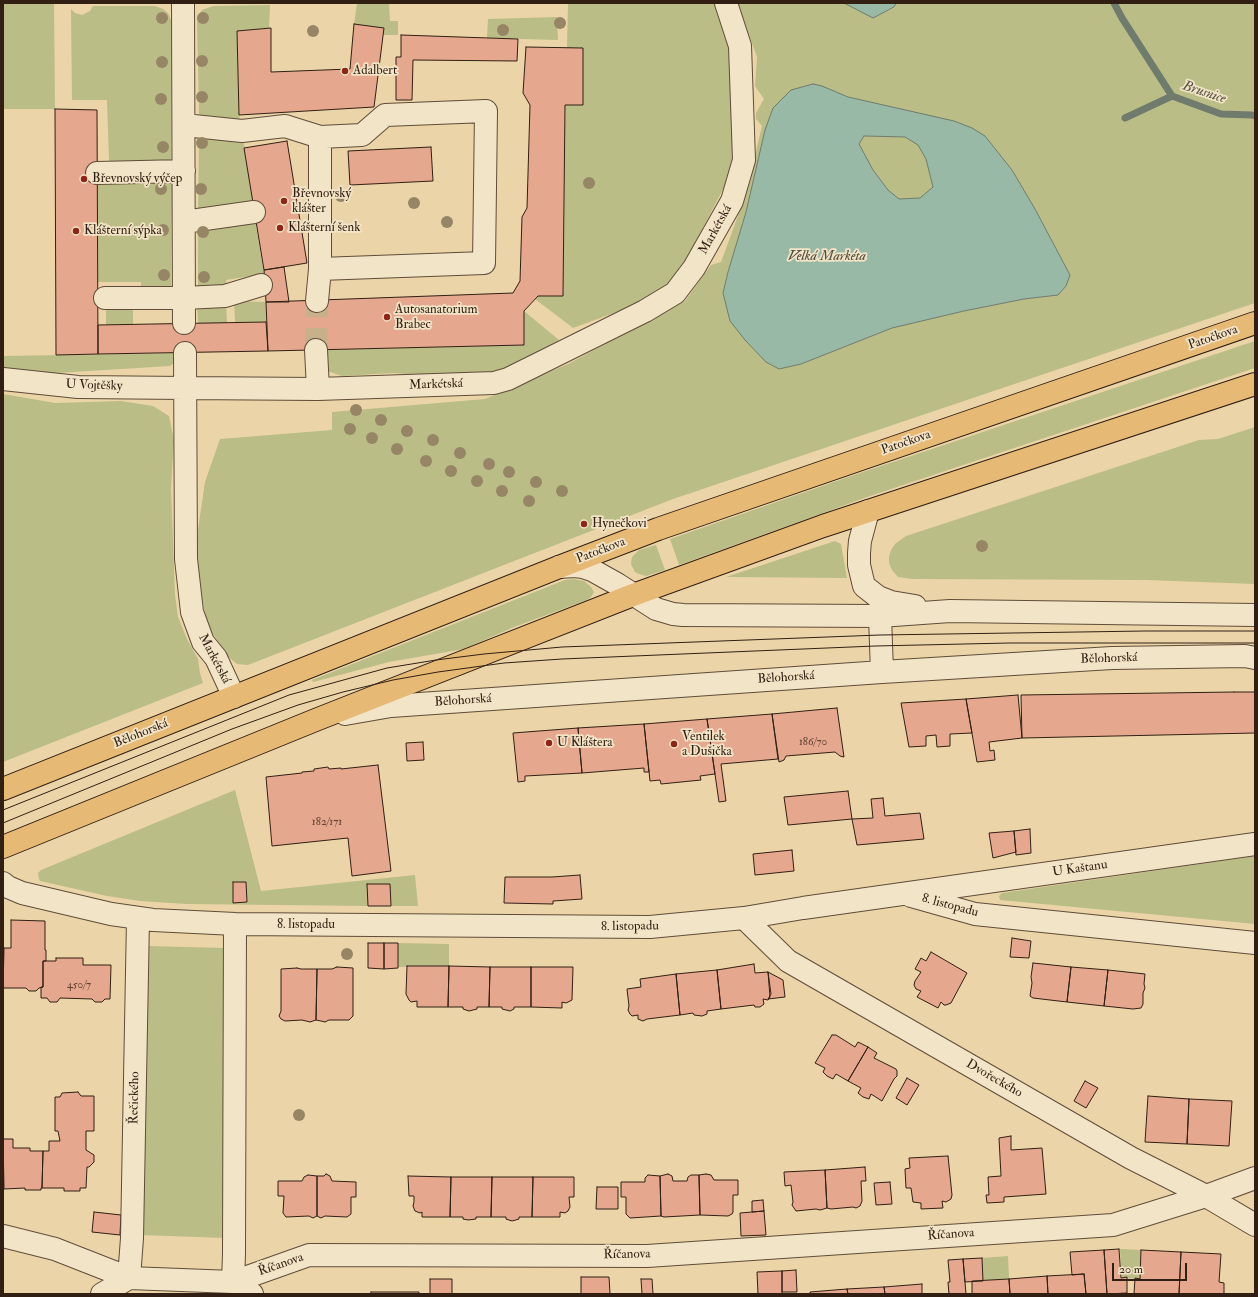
<!DOCTYPE html>
<meta charset="utf-8">
<style>
body{margin:0}
#map{position:relative;width:1258px;height:1297px;overflow:hidden;background:#ebd5a8;font-family:"IM FELL Double Pica",serif}
canvas{display:block}
.frame{position:absolute;inset:0;border:4px solid #311f14;pointer-events:none}
.scale{position:absolute;left:1112px;top:1263px;width:75px;height:18px;box-sizing:border-box;border:2px solid #311f14;border-top:0;padding-left:5px;font-size:12px;line-height:14px;white-space:nowrap;color:#311f14;-webkit-text-stroke:3px #f2e4c6;paint-order:stroke}
</style>
<div id="map">
<canvas width="1258" height="1297"></canvas>
<div class="frame"></div>
<div class="scale">20 m</div>
</div>
<script>
const g = document.querySelector('canvas').getContext('2d');
g.lineJoin = 'round';
function fill(path, color) {
  g.fillStyle = color;
  g.fill(path, 'evenodd');
}
function poly(rows) {
  const path = new Path2D();
  for (const r of rows) {
    path.moveTo(r[0], r[1]);
    for (let i = 2; i < r.length; i += 2) path.lineTo(r[i], r[i + 1]);
  }
  return path;
}
function stroke(path, color, width, dash) {
  g.strokeStyle = color;
  g.lineWidth = width;
  g.lineCap = dash ? 'butt' : 'round';
  g.setLineDash(dash || []);
  g.stroke(path);
}
function write(font, color, halo, rows, align = 'center') {
  g.font = font + ' "IM FELL Double Pica",serif';
  g.lineWidth = 3.5;
  g.setLineDash([]);
  g.textBaseline = 'middle';
  g.strokeStyle = halo;
  g.fillStyle = color;
  for (const [text, x, y, turn = 0] of rows) {
    g.save();
    g.translate(x, y);
    g.rotate((+turn || 0) * Math.PI / 180);
    g.textAlign = isNaN(turn) ? turn : align;
    if (halo) g.strokeText(text, 0, 0);
    g.fillText(text, 0, 0);
    g.restore();
  }
}
fill(poly([
 [3,3,54,3,55,109,3,109],
 [389,3,390,21,398,21,398,35,383,35,354,24,357,4],
 [568,3,720,3,732,46,736,155,730,176,695,243,677,280,633,306,573,328,535,299,538,296,563,296,565,105,583,105,583,48,567,48],
 [737,3,844,3,873,17,894,8,896,3,1255,3,1255,303,673,499,248,665,237,664,227,656,208,626,198,581,196,543,205,482,220,439,332,430,332,412,485,399,568,364,685,301,711,265,721,262,746,194,762,126,756,119,756,113,764,99,755,86,757,57],
 [822,86,848,97,985,136,1012,170,1035,209,1070,275,1066,286,1058,295,1024,299,964,311,892,328,801,364,779,369,766,362,745,340,723,293,728,272,746,212,765,131,773,108],
 [270,5,269,28,237,32,239,115,241,124,201,117,199,114,197,19,200,13,202,10,213,6],
 [93,6,155,6,163,9,168,13,171,20,171,161,109,161,107,100,72,100,71,9,75,13,82,15,90,11],
 [557,17,558,40,487,38,488,19],
 [204,135,243,138,253,204,198,210,199,143,199,138],
 [864,136,905,137,918,145,926,159,933,187,920,198,899,199,888,190,873,170,859,144],
 [97,179,172,180,171,290,141,291,141,282,98,282],
 [255,219,264,274,226,280,227,287,198,287,198,238,199,232,202,229],
 [197,301,226,302,227,323,198,323],
 [234,301,266,302,266,322,235,322],
 [106,303,133,303,133,324,106,325],
 [524,311,559,340,510,370,484,377,417,375,393,373,342,376,327,371,325,350,524,345],
 [1255,341,1255,368,870,496,679,565,670,539,854,475],
 [174,353,174,363,170,366,57,373,43,375,3,375,3,356],
 [3,394,55,403,121,401,153,406,169,416,174,440,171,488,175,595,178,617,187,639,198,659,200,673,203,683,3,762],
 [1255,427,1255,584,1146,580,912,579,898,577,892,570,889,563,889,557,891,550,895,544,906,536,1199,440,1218,439],
 [835,541,841,544,847,578,726,577],
 [656,545,665,570,646,576,639,574,635,572,631,564,632,557,639,550],
 [574,579,584,581,591,587,594,592,591,597,587,600,514,627,464,649,389,662,313,682,312,680,565,580],
 [235,790,261,891,415,875,418,906,391,906,390,884,368,884,368,906,186,904,140,901,107,896,40,881,39,879,38,873,41,870],
 [233,882,246,882,247,902,234,903],
 [1255,856,1255,924,1000,900,999,896,1002,893],
 [398,943,449,944,449,966,398,967],
 [148,946,225,948,226,1238,140,1235],
 [1120,1249,1141,1250,1140,1279,1122,1278],
 [1008,1256,1009,1279,983,1281,982,1258]
]), '#babd86');
const water = poly([
 [844,3,896,3,894,7,873,18,844,3],
 [813,84,822,86,848,97,954,121,972,128,985,136,1012,170,1035,209,1070,275,1066,286,1058,295,1024,299,964,311,892,328,801,364,779,369,766,362,745,340,730,321,723,293,728,272,746,212,765,130,773,108,791,90,813,84],
 [864,136,905,137,918,145,926,159,933,187,920,198,899,199,888,190,873,170,859,144,864,136]
]);
fill(water, '#98b9a6');
stroke(water, '#6f7b6c', 1);
stroke(poly([
 [1114,3,1122,18,1172,96],
 [1125,118,1172,96,1221,114,1252,115,1255,116]
]), '#6f7b6c', 7);
const building = poly([
 [354,24,384,28,374,107,239,115,237,31,271,28,271,72,350,69,354,24],
 [401,35,518,39,517,61,413,60,412,100,396,100,396,57,401,57,401,35],
 [526,47,583,48,583,105,565,105,563,296,538,296,524,311,524,345,268,351,266,302,513,293,520,281,522,217,527,208,530,105,523,93,526,47],
 [55,109,97,110,98,354,56,355,55,109],
 [287,141,307,263,264,270,244,148,287,141],
 [431,147,433,181,350,185,348,151,431,147],
 [284,267,289,302,266,302,264,270,284,267],
 [266,322,268,351,98,354,98,325,266,322],
 [1234,692,1255,692,1255,733,1022,738,1021,695,1234,692],
 [1018,695,1022,738,989,742,990,751,994,750,995,760,977,762,966,699,1018,695],
 [966,699,972,733,950,734,950,746,937,747,936,735,926,736,926,746,909,747,901,703,966,699],
 [837,708,844,757,840,756,835,752,786,756,784,760,779,762,772,714,837,708],
 [772,714,778,759,721,764,726,801,719,802,707,719,772,714],
 [707,719,715,774,700,776,701,780,661,784,660,780,650,781,644,724,707,719],
 [644,724,649,772,644,772,644,768,582,773,578,728,644,724],
 [578,728,582,773,525,776,525,781,518,782,513,733,578,728],
 [423,742,424,760,407,761,406,743,423,742],
 [378,765,391,871,352,876,348,838,272,846,266,777,302,773,302,772,314,771,314,769,328,767,329,769,341,768,341,769,378,765],
 [848,791,852,819,788,825,784,797,848,791],
 [883,798,885,816,920,813,924,839,857,845,852,819,873,818,871,799,883,798],
 [1030,829,1031,853,1016,855,1014,831,1030,829],
 [1014,831,1016,852,993,858,989,833,1014,831],
 [792,850,794,871,755,875,753,854,792,850],
 [580,875,582,899,553,901,553,904,504,903,505,877,552,877,580,875],
 [233,882,246,882,247,902,233,903,233,882],
 [367,884,390,884,391,906,368,906,367,884],
 [11,920,45,921,45,950,46,950,46,961,43,961,43,987,39,988,36,991,29,991,26,988,3,988,4,948,11,948,11,920],
 [1012,938,1031,941,1029,958,1010,957,1012,938],
 [368,943,384,943,384,969,368,968,368,943],
 [384,943,398,943,398,968,384,969,384,943],
 [931,952,967,973,951,1003,946,1005,944,1005,941,1002,938,1008,917,997,921,991,916,989,914,985,915,981,921,972,915,969,921,958,926,961,931,952],
 [56,958,83,958,83,965,111,965,110,999,105,999,102,1002,95,1002,92,999,60,998,57,1002,50,1002,47,998,41,998,41,987,43,987,43,961,56,961,56,958],
 [1033,963,1071,967,1067,1002,1033,998,1030,996,1032,983,1031,977,1033,963],
 [754,964,755,973,768,972,770,997,768,1000,763,999,764,1004,760,1007,755,1007,754,1005,721,1009,717,970,754,964],
 [407,966,449,966,448,1007,417,1007,417,1001,411,1002,409,1000,406,994,407,966],
 [449,966,490,967,489,1007,477,1007,477,1009,469,1011,463,1009,463,1007,448,1007,449,966],
 [337,967,353,968,353,1016,349,1020,329,1020,325,1022,321,1021,316,1020,317,969,332,969,337,967],
 [490,967,531,967,531,1007,514,1007,514,1009,510,1011,502,1009,502,1007,489,1007,490,967],
 [531,967,573,967,572,1000,566,1003,562,1002,562,1008,531,1007,531,967],
 [1071,967,1108,970,1104,1006,1067,1002,1071,967],
 [297,968,301,969,317,969,316,1020,310,1022,302,1020,285,1021,281,1019,279,1016,281,1011,281,969,297,968],
 [717,970,721,1009,707,1011,707,1014,702,1016,694,1015,693,1013,680,1015,676,974,717,970],
 [1108,970,1145,974,1144,984,1145,988,1143,993,1143,1004,1141,1008,1133,1009,1104,1006,1108,970],
 [768,972,783,980,785,997,768,999,771,994,768,972],
 [676,974,680,1015,647,1019,643,1021,638,1019,638,1015,632,1016,630,1014,628,1010,629,1006,627,989,641,987,640,979,676,974],
 [832,1035,836,1035,855,1047,858,1042,868,1047,848,1081,836,1074,833,1079,827,1076,823,1072,825,1068,815,1063,832,1035],
 [868,1047,877,1053,874,1058,896,1069,897,1071,897,1076,894,1079,882,1101,871,1094,869,1099,863,1097,858,1093,861,1088,848,1081,868,1047],
 [907,1078,919,1085,907,1105,896,1098,907,1078],
 [1085,1081,1098,1088,1086,1108,1074,1101,1085,1081],
 [78,1092,81,1096,94,1096,94,1131,86,1131,86,1150,94,1155,94,1162,89,1167,87,1167,86,1188,80,1188,80,1191,64,1191,64,1188,42,1188,43,1151,49,1151,49,1141,60,1141,58,1131,55,1131,55,1097,60,1097,62,1093,78,1092],
 [1148,1096,1189,1099,1187,1144,1145,1142,1148,1096],
 [1189,1099,1232,1101,1229,1146,1187,1144,1189,1099],
 [1011,1136,1011,1150,1042,1148,1046,1194,1004,1197,1004,1202,987,1203,986,1195,989,1195,988,1177,1001,1176,999,1138,1011,1136],
 [3,1139,13,1139,13,1148,30,1148,30,1151,43,1151,42,1188,41,1188,41,1190,25,1190,25,1188,4,1189,3,1139],
 [948,1156,952,1195,951,1199,946,1202,942,1201,943,1208,921,1209,921,1203,913,1202,911,1188,906,1188,905,1169,910,1168,909,1158,948,1156],
 [865,1167,866,1181,861,1181,862,1201,860,1206,856,1208,853,1207,831,1209,827,1208,825,1170,865,1167],
 [825,1170,827,1208,820,1210,816,1209,796,1211,792,1205,793,1202,791,1185,785,1186,784,1172,825,1170],
 [326,1174,330,1176,332,1181,356,1182,356,1197,351,1197,351,1214,347,1217,325,1216,321,1218,317,1216,317,1176,324,1176,326,1174],
 [668,1174,672,1176,673,1181,687,1181,688,1177,691,1175,699,1175,700,1215,664,1217,661,1216,660,1176,668,1174],
 [706,1174,711,1175,714,1180,738,1180,738,1195,733,1195,733,1212,732,1214,728,1216,700,1215,699,1175,706,1174],
 [308,1175,317,1176,317,1216,313,1218,309,1216,286,1217,283,1213,284,1196,278,1196,278,1181,302,1181,304,1177,308,1175],
 [648,1175,660,1176,661,1216,630,1218,626,1214,626,1197,621,1197,621,1182,645,1182,645,1178,648,1175],
 [408,1176,451,1177,450,1217,422,1217,422,1212,420,1213,415,1211,413,1206,414,1202,414,1196,409,1196,408,1176],
 [451,1177,492,1177,491,1217,476,1217,476,1219,468,1220,463,1219,463,1217,450,1217,451,1177],
 [492,1177,533,1177,532,1217,519,1217,519,1219,512,1221,506,1219,506,1217,491,1217,492,1177],
 [533,1177,574,1177,574,1197,569,1197,570,1207,568,1211,565,1213,560,1212,560,1217,532,1217,533,1177],
 [890,1182,892,1204,876,1205,874,1183,890,1182],
 [597,1187,618,1187,618,1209,596,1209,597,1187],
 [763,1200,764,1211,752,1212,752,1201,763,1200],
 [764,1211,766,1235,741,1236,740,1213,764,1211],
 [94,1212,121,1215,120,1235,92,1232,94,1212],
 [1119,1249,1121,1278,1127,1277,1127,1293,1107,1294,1104,1250,1119,1249],
 [1104,1250,1107,1294,1086,1294,1084,1274,1072,1275,1070,1252,1104,1250],
 [1141,1250,1181,1252,1179,1294,1134,1294,1135,1278,1140,1279,1141,1250],
 [1181,1252,1221,1254,1219,1282,1224,1283,1224,1294,1179,1294,1181,1252],
 [982,1258,983,1281,965,1282,963,1259,982,1258],
 [963,1259,966,1294,949,1294,948,1282,950,1282,948,1260,963,1259],
 [796,1270,797,1292,782,1292,782,1271,796,1270],
 [782,1271,782,1294,758,1294,757,1272,782,1271],
 [1084,1274,1086,1294,1048,1294,1047,1276,1084,1274],
 [1047,1276,1048,1294,1010,1294,1009,1279,1047,1276],
 [581,1277,609,1277,610,1294,581,1294,581,1277],
 [430,1279,452,1279,452,1294,430,1294,430,1279],
 [641,1279,652,1279,653,1294,642,1294,641,1279],
 [1009,1279,1010,1294,972,1294,972,1281,1009,1279],
 [922,1284,922,1294,885,1294,884,1287,922,1284],
 [884,1287,885,1294,848,1294,847,1289,884,1287],
 [847,1289,848,1294,810,1294,810,1292,847,1289],
 [371,1292,419,1292,419,1294,371,1294,371,1292]
]);
fill(building, '#e5a78d');
stroke(building, '#311f14', 1);
stroke(poly([
 [316,350,317,301]
]), '#c6b18a', 22, [22, 11]);
const minor = poly([
 [183,3,184,323],
 [184,125,242,131,285,126,320,137,320,269,317,301],
 [97,173,184,171],
 [184,222,254,212],
 [320,269,484,263,486,111,385,115,362,135,320,137],
 [105,298,184,298,225,296,261,285],
 [316,350,318,389],
 [185,353,186,559,192,612,203,642,216,658,234,697],
 [3,379,78,387,185,388,318,389,494,383,508,379,645,311,675,293,694,268,732,201,744,160,740,46,726,3],
 [868,511,860,541,859,553,859,565,864,586,878,597,891,602,915,606],
 [559,567,575,566,583,567,592,570,617,584,656,609,673,614,683,615,880,616,950,611,1255,615],
 [880,616,882,672],
 [345,714,391,706,882,672,1112,658,1245,656,1255,658],
 [3,883,8,887,22,893,111,914,153,920,235,924,650,927,744,918,803,908,1255,844],
 [911,896,975,914,1255,943],
 [744,918,788,961,1131,1158,1206,1196,1255,1225],
 [3,1236,55,1249,129,1278,233,1282,309,1255,647,1256,1113,1225,1206,1196,1255,1178],
 [129,1278,132,1238,138,919],
 [233,1282,234,1254,235,924],
 [233,1282,252,1294],
 [102,1294,129,1278]
]);
const major = poly([
 [3,789,559,567,658,529,1255,323],
 [3,847,318,719,633,595,823,526,1255,384]
]);
stroke(minor, '#604c39', 24);
stroke(major, '#311f14', 24);
stroke(minor, '#f2e4c6', 22);
stroke(major, '#e6ba74', 22);
stroke(poly([
 [3,810,289,695,387,668,436,660,484,654,562,647,880,635,1145,631,1255,631],
 [3,823,232,729,298,705,343,692,393,680,438,672,504,663,562,659,875,646,1009,643,1255,643]
]), '#311f14', 1);
g.fillStyle = '#978666';
for (const [x, y] of [
 [162,18],
 [203,18],
 [560,23],
 [503,30],
 [313,31],
 [202,61],
 [162,62],
 [202,97],
 [161,99],
 [202,143],
 [163,147],
 [589,183],
 [161,189],
 [201,189],
 [341,196],
 [414,203],
 [447,222],
 [163,230],
 [203,232],
 [164,275],
 [204,277],
 [356,410],
 [381,420],
 [350,429],
 [407,431],
 [372,438],
 [433,440],
 [397,449],
 [460,453],
 [426,461],
 [489,464],
 [451,471],
 [509,472],
 [477,481],
 [536,482],
 [502,491],
 [562,491],
 [529,501],
 [982,546],
 [347,954],
 [299,1115]
]) {
  g.beginPath();
  g.arc(x, y, 6, 0, 2 * Math.PI);
  g.fill();
}
for (const [x, y, r, color] of [
 [345,71,4,"#8f2418"],
 [84,179,4,"#8f2418"],
 [284,201,4,"#8f2418"],
 [280,228,4,"#8f2418"],
 [76,231,4,"#8f2418"],
 [387,317,4,"#8f2418"],
 [584,524,4,"#8f2418"],
 [549,743,4,"#8f2418"],
 [674,744,4,"#8f2418"]
]) {
  const dot = new Path2D();
  dot.arc(x, y, r, 0, 2 * Math.PI);
  g.fillStyle = color;
  g.fill(dot);
  stroke(dot, '#f2e4c6', 1.5);
}
write('11px', '#5e4132', null, [
 ["186/70",813,743],
 ["182/171",327,823],
 ["450/7",79,986]
]);
write('13px', '#311f14', '#f2e4c6', [
 ["Adalbert",353,71],
 ["Břevnovský výčep",92,179],
 ["Břevnovský",292,194],
 ["klášter",292,209],
 ["Klášterní šenk",288,228],
 ["Klášterní sýpka",84,231],
 ["Autosanatorium",395,310],
 ["Brabec",395,325],
 ["Hynečkovi",592,524],
 ["Ventilek",682,737],
 ["a Dušička",682,752],
 ["U Kláštera",557,743]
], 'left');
write('13px', '#311f14', '#f2e4c6', [
 ["Markétská",716,230,-61],
 ["Patočkova",1213,338,-19],
 ["Markétská",436,385,-2],
 ["U Vojtěšky",94,386,2],
 ["Patočkova",906,443,-19],
 ["Patočkova",601,551,-21],
 ["Markétská",214,659,62],
 ["Bělohorská",1109,659,-2],
 ["Bělohorská",786,678,-4],
 ["Bělohorská",463,701,-4],
 ["Bělohorská",141,734,-22],
 ["U Kaštanu",1080,869,-8],
 ["8. listopadu",950,906,15],
 ["8. listopadu",306,925],
 ["8. listopadu",630,927,-1],
 ["Dvořeckého",994,1079,30],
 ["Řečického",135,1098,-89],
 ["Říčanova",951,1235,-4],
 ["Říčanova",627,1255,-1],
 ["Říčanova",281,1265,-19]
]);
write('italic 14px', '#504d40', '#f2e4c6', [
 ["Brusnice",1204,93,18],
 ["Velká Markéta",827,257]
]);
</script>
